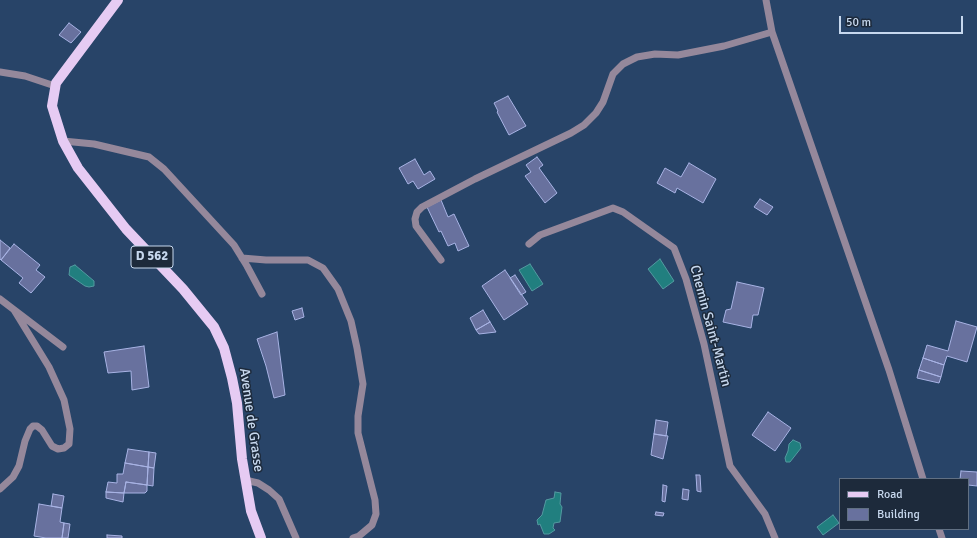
<!DOCTYPE html>
<style>
body{margin:0}
#map{position:relative;width:977px;height:538px;overflow:hidden;background:#284468;font-family:Signika,sans-serif}
canvas{display:block}
.legend{position:absolute;left:839px;top:478px;width:130px;height:52px;box-sizing:border-box;background:#1d2a3b;border:1px solid #617083;margin:0;padding:5px 7px;list-style:none;font-size:12px;color:#c7d8ee}
.legend li{display:flex;align-items:center;gap:8px;height:20px}
.legend b{width:20px;border:1px solid #617083}
.scale{position:absolute;left:839px;top:16px;width:124px;height:18px;box-sizing:border-box;border:2px solid #c7d8ee;border-top:0;padding-left:5px;font-size:12px;line-height:14px;white-space:nowrap;color:#c7d8ee;-webkit-text-stroke:3px #1d2a3b;paint-order:stroke}
</style>
<div id="map">
<canvas width="977" height="538"></canvas>
<ul class="legend">
<li><b style="height:5px;background:#e6cbf3"></b>Road</li>
<li><b style="height:11px;background:#68719e"></b>Building</li>
</ul>
<div class="scale">50 m</div>
</div>
<script>
const g = document.querySelector('canvas').getContext('2d');
g.lineJoin = 'round';
function fill(path, color) {
  g.fillStyle = color;
  g.fill(path, 'evenodd');
}
function poly(rows) {
  const path = new Path2D();
  for (const r of rows) {
    path.moveTo(r[0], r[1]);
    for (let i = 2; i < r.length; i += 2) path.lineTo(r[i], r[i + 1]);
  }
  return path;
}
function stroke(path, color, width, dash) {
  g.strokeStyle = color;
  g.lineWidth = width;
  g.lineCap = dash ? 'butt' : 'round';
  g.setLineDash(dash || []);
  g.stroke(path);
}
function write(font, color, halo, rows, align = 'center') {
  g.font = font + ' Signika,sans-serif';
  g.lineWidth = 3;
  g.setLineDash([]);
  g.textBaseline = 'middle';
  g.strokeStyle = halo;
  g.fillStyle = color;
  for (const [text, x, y, turn = 0] of rows) {
    g.save();
    g.translate(x, y);
    g.rotate((+turn || 0) * Math.PI / 180);
    g.textAlign = isNaN(turn) ? turn : align;
    if (halo) g.strokeText(text, 0, 0);
    g.fillText(text, 0, 0);
    g.restore();
  }
}
const water = poly([
 [660,259,674,281,663,289,648,269,660,259],
 [530,264,543,284,532,291,519,270,530,264],
 [75,265,94,281,94,286,89,287,85,286,69,275,70,267,75,265],
 [793,440,800,443,801,448,790,462,786,462,785,458,788,451,789,444,793,440],
 [555,492,561,493,560,504,562,507,560,522,554,523,553,528,555,530,549,534,544,534,540,524,538,525,537,520,542,515,546,500,554,498,555,492],
 [833,515,839,523,823,535,817,527,833,515]
]);
fill(water, '#217f7f');
stroke(water, '#539aa0', 1);
const building = poly([
 [69,23,81,32,71,43,59,35,69,23],
 [508,96,526,126,509,135,497,112,498,111,494,103,508,96],
 [537,157,543,165,539,168,557,193,545,203,525,176,531,172,526,165,537,157],
 [415,159,424,175,430,171,435,179,418,189,413,181,408,184,399,168,415,159],
 [689,163,716,179,703,203,677,188,675,193,657,183,665,168,681,177,689,163],
 [760,199,773,207,767,215,754,207,760,199],
 [441,200,448,217,454,214,469,246,458,251,455,243,448,246,441,231,439,232,427,207,441,200],
 [0,240,10,248,1,260,0,259,0,240],
 [14,244,40,265,36,270,45,277,31,293,19,283,23,278,1,260,14,244],
 [505,270,528,304,504,320,482,286,505,270],
 [515,275,526,292,521,295,510,278,515,275],
 [737,282,764,288,758,315,753,315,751,328,723,322,726,310,731,309,737,282],
 [302,308,304,317,295,320,292,311,302,308],
 [483,310,490,322,476,330,470,318,483,310],
 [956,321,977,327,967,362,947,356,944,365,923,358,927,345,948,351,956,321],
 [490,322,496,332,479,334,476,330,490,322],
 [277,332,285,395,274,398,266,366,257,339,277,332],
 [144,346,149,387,132,390,131,371,108,373,104,352,144,346],
 [923,358,944,365,941,377,919,370,923,358],
 [919,370,941,377,939,383,917,378,919,370],
 [768,412,791,428,775,451,752,435,768,412],
 [656,420,668,422,666,436,654,434,656,420],
 [654,434,668,436,663,459,651,455,654,434],
 [128,449,149,452,148,467,125,463,128,449],
 [149,452,156,453,154,468,148,467,149,452],
 [125,463,148,467,147,485,126,482,124,493,106,492,108,482,117,483,117,474,123,474,125,463],
 [148,467,154,468,153,486,147,485,148,467],
 [961,471,977,472,977,486,968,485,968,479,960,479,961,471],
 [696,475,700,475,701,492,697,491,696,475],
 [126,482,147,485,147,491,145,493,124,493,126,482],
 [663,485,667,486,665,502,662,501,663,485],
 [683,489,689,490,688,500,682,499,683,489],
 [106,492,124,493,123,502,106,498,106,492],
 [53,494,64,496,62,508,51,506,53,494],
 [39,504,62,508,60,522,64,523,62,538,46,538,34,536,39,504],
 [656,512,664,513,663,516,655,515,656,512],
 [64,523,70,524,68,538,62,538,64,523],
 [107,535,122,536,122,538,107,538,107,535]
]);
fill(building, '#68719e');
stroke(building, '#a8b3e4', 1);
stroke(poly([
 [766,0,772,32,889,370,923,479],
 [0,72,25,76,55,86],
 [63,141,94,144,149,157,164,169,234,245,247,266,262,294],
 [529,244,540,235,613,208,623,212,674,248,686,279,704,344,730,466,765,514,775,538],
 [242,258,266,260,308,260,323,268,338,289,351,321,357,348,363,384,358,416,358,433,375,500,376,514,372,525,359,536,353,538],
 [441,260,416,226,415,219,417,212,422,207,475,179,571,133,584,125,596,113,603,102,613,74,623,64,637,57,655,54,678,55,724,46,772,32],
 [0,299,63,347],
 [245,480,258,483,269,490,279,499,296,538],
 [0,489,13,477,19,466,25,441,30,429,33,426,37,426,42,430,52,446,58,449,64,448,69,444,70,429,64,400,49,367,14,310],
 [939,529,942,538]
]), '#95889b', 7);
stroke(poly([
 [118,0,56,83,52,106,63,141,78,168,126,229,183,289,214,327,224,348,232,378,237,403,242,459,251,511,261,538]
]), '#e6cbf3', 10);
for (const [x, y, w] of [
 [152,257,42]
]) {
  const box = new Path2D();
  box.roundRect(x - w / 2, y - 11, w, 22, 3);
  g.fillStyle = '#1d2a3b';
  g.fill(box);
  stroke(box, '#c7d8ee', 1);
}
write('bold 13px', '#c7d8ee', null, [
 ["D 562",152,257]
]);
write('14px', '#c7d8ee', '#1d2a3b', [
 ["Chemin Saint-Martin",710,326,75],
 ["Avenue de Grasse",251,420,82]
]);
</script>
